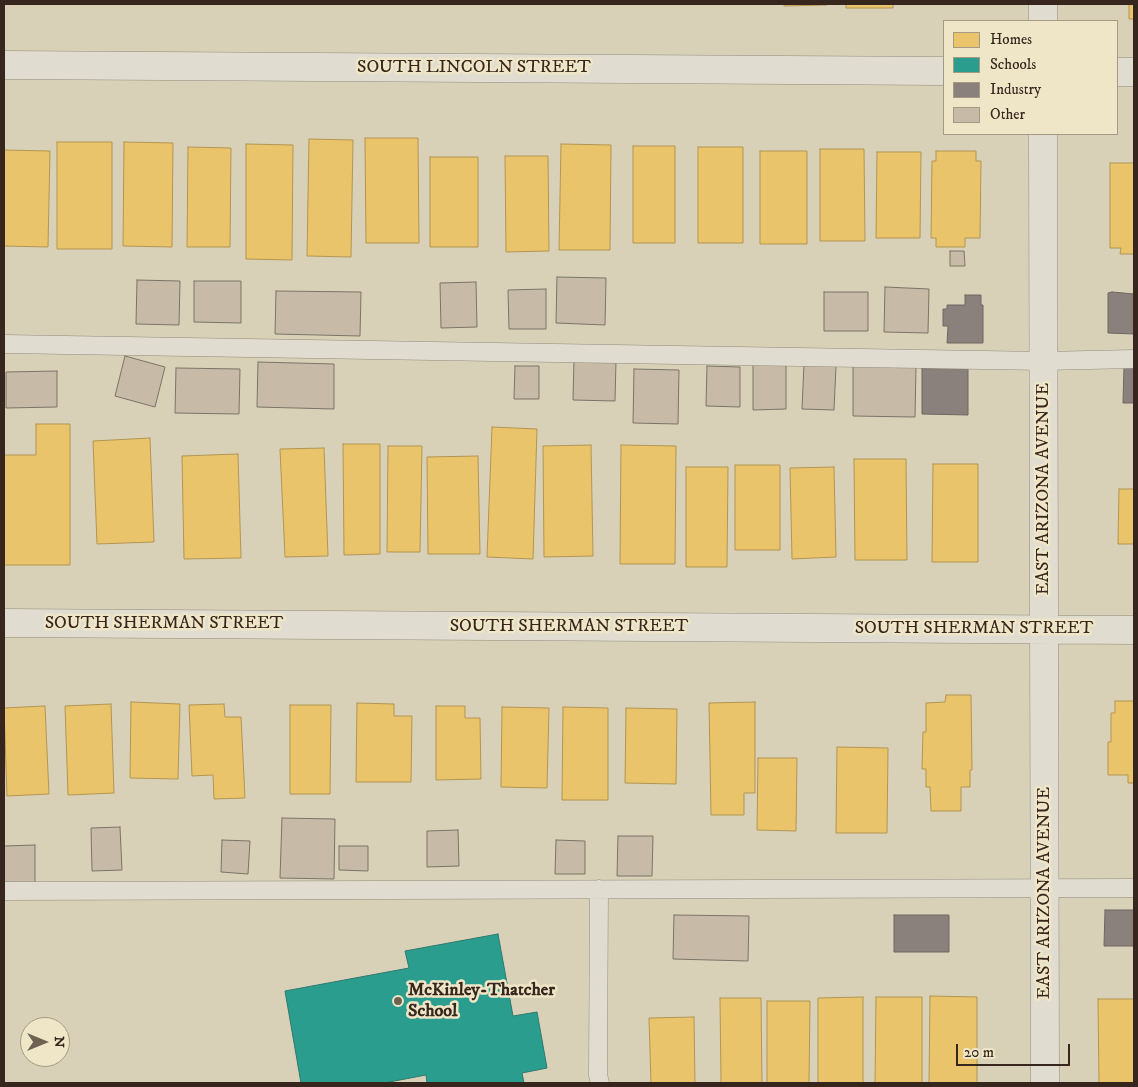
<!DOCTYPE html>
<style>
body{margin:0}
#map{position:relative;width:1138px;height:1087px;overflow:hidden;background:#d8d1b7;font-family:"IM FELL DW Pica",serif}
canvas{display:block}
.frame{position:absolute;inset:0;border:5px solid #36261d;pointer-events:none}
.legend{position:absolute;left:943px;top:20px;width:175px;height:115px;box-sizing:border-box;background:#efe6c7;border:1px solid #a59983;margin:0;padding:6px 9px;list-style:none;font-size:15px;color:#36261d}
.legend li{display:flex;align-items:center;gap:10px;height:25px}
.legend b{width:25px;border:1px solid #a59983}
.north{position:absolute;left:20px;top:1017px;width:50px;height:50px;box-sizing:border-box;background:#efe6c7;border:1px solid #a59983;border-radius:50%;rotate:90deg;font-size:14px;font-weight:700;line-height:20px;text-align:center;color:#36261d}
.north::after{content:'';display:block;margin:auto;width:18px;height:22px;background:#6f6253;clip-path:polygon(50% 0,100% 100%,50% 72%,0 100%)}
.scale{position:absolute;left:956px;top:1044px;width:114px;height:22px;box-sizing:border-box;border:2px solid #36261d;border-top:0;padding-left:6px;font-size:15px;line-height:18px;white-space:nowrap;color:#36261d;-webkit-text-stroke:4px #efe6c7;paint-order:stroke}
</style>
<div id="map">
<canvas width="1138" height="1087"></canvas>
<div class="frame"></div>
<ul class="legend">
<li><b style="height:14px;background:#e9c46a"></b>Homes</li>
<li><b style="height:14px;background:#2a9d8f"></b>Schools</li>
<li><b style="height:14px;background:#8a817c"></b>Industry</li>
<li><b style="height:14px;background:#c7baa7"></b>Other</li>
</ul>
<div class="north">N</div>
<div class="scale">20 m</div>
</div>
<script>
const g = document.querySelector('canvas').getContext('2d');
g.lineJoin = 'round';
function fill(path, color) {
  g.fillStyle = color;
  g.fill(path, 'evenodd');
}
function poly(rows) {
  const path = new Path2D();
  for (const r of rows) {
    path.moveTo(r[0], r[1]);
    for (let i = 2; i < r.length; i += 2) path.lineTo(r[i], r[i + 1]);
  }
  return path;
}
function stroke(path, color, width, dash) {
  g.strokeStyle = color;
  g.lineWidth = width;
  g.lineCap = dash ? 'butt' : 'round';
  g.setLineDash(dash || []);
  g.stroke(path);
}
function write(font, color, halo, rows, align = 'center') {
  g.font = font + ' "IM FELL DW Pica",serif';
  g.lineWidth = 5;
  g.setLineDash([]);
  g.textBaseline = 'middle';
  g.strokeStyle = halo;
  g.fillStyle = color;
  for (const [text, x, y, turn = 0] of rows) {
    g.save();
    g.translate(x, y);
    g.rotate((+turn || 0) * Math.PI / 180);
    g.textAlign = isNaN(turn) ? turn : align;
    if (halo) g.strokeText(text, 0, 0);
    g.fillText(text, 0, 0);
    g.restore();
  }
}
const homes = poly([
 [784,4,827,4,827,5,784,6,784,4],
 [846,4,893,4,893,8,846,8,846,4],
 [1129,4,1134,4,1134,19,1129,19,1129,4],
 [365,138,418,138,419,243,366,243,365,138],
 [309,139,353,140,351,257,307,256,309,139],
 [57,142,112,142,112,249,57,249,57,142],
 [124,142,173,143,172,247,123,246,124,142],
 [246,144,293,145,292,260,246,259,246,144],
 [561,144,611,145,610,250,559,250,561,144],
 [633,146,675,146,675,243,633,243,633,146],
 [188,147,231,148,230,247,187,247,188,147],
 [698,147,743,147,743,243,698,243,698,147],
 [820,149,864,149,865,241,820,241,820,149],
 [4,150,50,151,48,247,4,246,4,150],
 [760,151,807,151,807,244,760,244,760,151],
 [936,151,976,151,976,161,981,161,980,238,965,238,965,247,936,247,936,238,931,238,932,161,936,161,936,151],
 [877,152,921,152,920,238,876,238,877,152],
 [505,156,548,156,549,251,506,252,505,156],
 [430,157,478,157,478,247,430,247,430,157],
 [1110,163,1134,163,1134,254,1120,254,1121,248,1110,248,1110,163],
 [36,424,70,424,70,565,4,565,4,455,36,455,36,424],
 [492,427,537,429,533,559,487,557,492,427],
 [150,438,154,542,97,544,93,441,150,438],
 [343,444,380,444,380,554,344,555,343,444],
 [591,445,593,556,544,557,543,446,591,445],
 [621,445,676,446,675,564,620,564,621,445],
 [388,446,422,446,420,552,387,552,388,446],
 [324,448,328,556,285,557,280,449,324,448],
 [238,454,241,558,184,559,182,456,238,454],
 [478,456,480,554,428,554,427,457,478,456],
 [854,459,906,459,907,560,855,560,854,459],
 [933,464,978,464,978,562,932,562,933,464],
 [735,465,780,465,780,550,735,550,735,465],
 [686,467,728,467,727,567,686,567,686,467],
 [834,467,836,557,792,559,790,468,834,467],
 [1119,489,1134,489,1134,544,1118,544,1119,489],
 [946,695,971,695,972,770,970,770,970,787,961,787,961,811,931,811,930,787,926,787,926,769,922,769,923,732,926,732,926,703,945,702,946,695],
 [1115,701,1134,701,1134,783,1128,783,1128,775,1108,775,1108,742,1111,742,1111,713,1115,713,1115,701],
 [131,702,180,704,178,779,130,778,131,702],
 [755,702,755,793,744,793,744,815,711,815,709,703,755,702],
 [357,703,394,704,394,716,412,716,411,782,356,782,357,703],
 [111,704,114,793,68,795,65,706,111,704],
 [224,704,225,717,241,717,245,798,214,799,213,775,192,776,189,705,224,704],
 [290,705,331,705,330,794,290,794,290,705],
 [45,706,49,794,7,796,4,708,45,706],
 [436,706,465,706,465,718,480,718,481,779,436,780,436,706],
 [502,707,549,708,547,788,501,787,502,707],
 [563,707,608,708,608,800,562,800,563,707],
 [626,708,677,709,676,784,625,783,626,708],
 [837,747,888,748,887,833,836,833,837,747],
 [758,758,797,758,796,831,757,830,758,758],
 [930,996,977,997,977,1083,929,1083,930,996],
 [863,997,863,1083,818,1083,818,998,863,997],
 [876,997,922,997,922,1083,875,1083,876,997],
 [720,998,761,998,762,1083,721,1083,720,998],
 [1098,999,1134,999,1134,1083,1099,1083,1098,999],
 [767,1001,810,1001,809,1083,767,1083,767,1001],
 [694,1017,695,1083,651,1083,649,1018,694,1017]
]);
fill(homes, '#e9c46a');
stroke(homes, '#b39553', 1);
const schools = poly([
 [498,934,513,1016,537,1012,547,1068,522,1073,524,1083,427,1083,426,1075,384,1083,301,1083,285,991,409,968,405,951,498,934]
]);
fill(schools, '#2a9d8f');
stroke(schools, '#2e796d', 1);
const industry = poly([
 [1112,292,1134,294,1134,334,1108,333,1108,293,1112,292],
 [965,295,981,295,981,305,983,305,983,343,947,343,948,326,943,326,943,309,947,309,947,305,965,305,965,295],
 [1124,367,1134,367,1134,403,1123,403,1124,367],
 [922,368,968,368,968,415,922,414,922,368],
 [1105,910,1134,910,1134,946,1104,946,1105,910],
 [894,915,949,915,949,952,894,952,894,915]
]);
fill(industry, '#8a817c');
stroke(industry, '#716660', 1);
const building = poly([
 [950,251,964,251,965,266,950,266,950,251],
 [557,277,606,278,605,325,556,323,557,277],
 [137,280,180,281,179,325,136,324,137,280],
 [194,281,241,281,241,323,194,322,194,281],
 [476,282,477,327,441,328,440,283,476,282],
 [885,287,929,289,928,333,884,332,885,287],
 [546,289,546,329,509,329,508,290,546,289],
 [276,291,361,292,360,336,275,334,276,291],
 [824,292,868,292,868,331,824,331,824,292],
 [125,356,165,367,155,407,115,396,125,356],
 [574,359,616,360,615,401,573,400,574,359],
 [786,361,786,409,753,410,753,362,786,361],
 [258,362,334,364,334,409,257,407,258,362],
 [804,364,836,366,834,410,802,409,804,364],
 [515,366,539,366,539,399,514,399,515,366],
 [707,366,740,367,740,407,706,406,707,366],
 [853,366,916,366,915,417,853,416,853,366],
 [176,368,240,369,239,414,175,413,176,368],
 [634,369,679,370,678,424,633,423,634,369],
 [57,371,57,407,6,408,6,372,57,371],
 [282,818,335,819,334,879,280,878,282,818],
 [120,827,122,870,92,871,91,828,120,827],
 [458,830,459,866,427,867,427,831,458,830],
 [618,836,653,836,652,876,617,876,618,836],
 [222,840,250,841,248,874,221,872,222,840],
 [556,840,585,841,585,874,555,874,556,840],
 [35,845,35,883,4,884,4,846,35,845],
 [339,846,368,846,368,871,339,870,339,846],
 [674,915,749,916,748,961,673,959,674,915]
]);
fill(building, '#c7baa7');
stroke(building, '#7a7467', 1);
const lane = poly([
 [4,344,1044,361,1134,359],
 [599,889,598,1075,600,1083],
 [4,891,1134,888]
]);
const street = poly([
 [1043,4,1043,21],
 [4,65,944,71],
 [1117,72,1134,72],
 [1043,134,1045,1083],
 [4,623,1134,630]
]);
stroke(lane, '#918b7c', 19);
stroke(street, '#918b7c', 29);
stroke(lane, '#e0ddd0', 18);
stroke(street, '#e0ddd0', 28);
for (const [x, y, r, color] of [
 [398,1001,5,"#6f6253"]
]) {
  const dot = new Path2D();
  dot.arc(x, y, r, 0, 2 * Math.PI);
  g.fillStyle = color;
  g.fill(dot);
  stroke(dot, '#efe6c7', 2);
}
write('18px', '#36261d', '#efe6c7', [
 ["SOUTH LINCOLN STREET",474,68],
 ["EAST ARIZONA AVENUE",1044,489,-90],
 ["SOUTH SHERMAN STREET",164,624],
 ["SOUTH SHERMAN STREET",569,627],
 ["SOUTH SHERMAN STREET",974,629],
 ["EAST ARIZONA AVENUE",1045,893,-90]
]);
write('bold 18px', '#36261d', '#efe6c7', [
 ["McKinley-Thatcher",408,991],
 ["School",408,1012]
], 'left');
</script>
